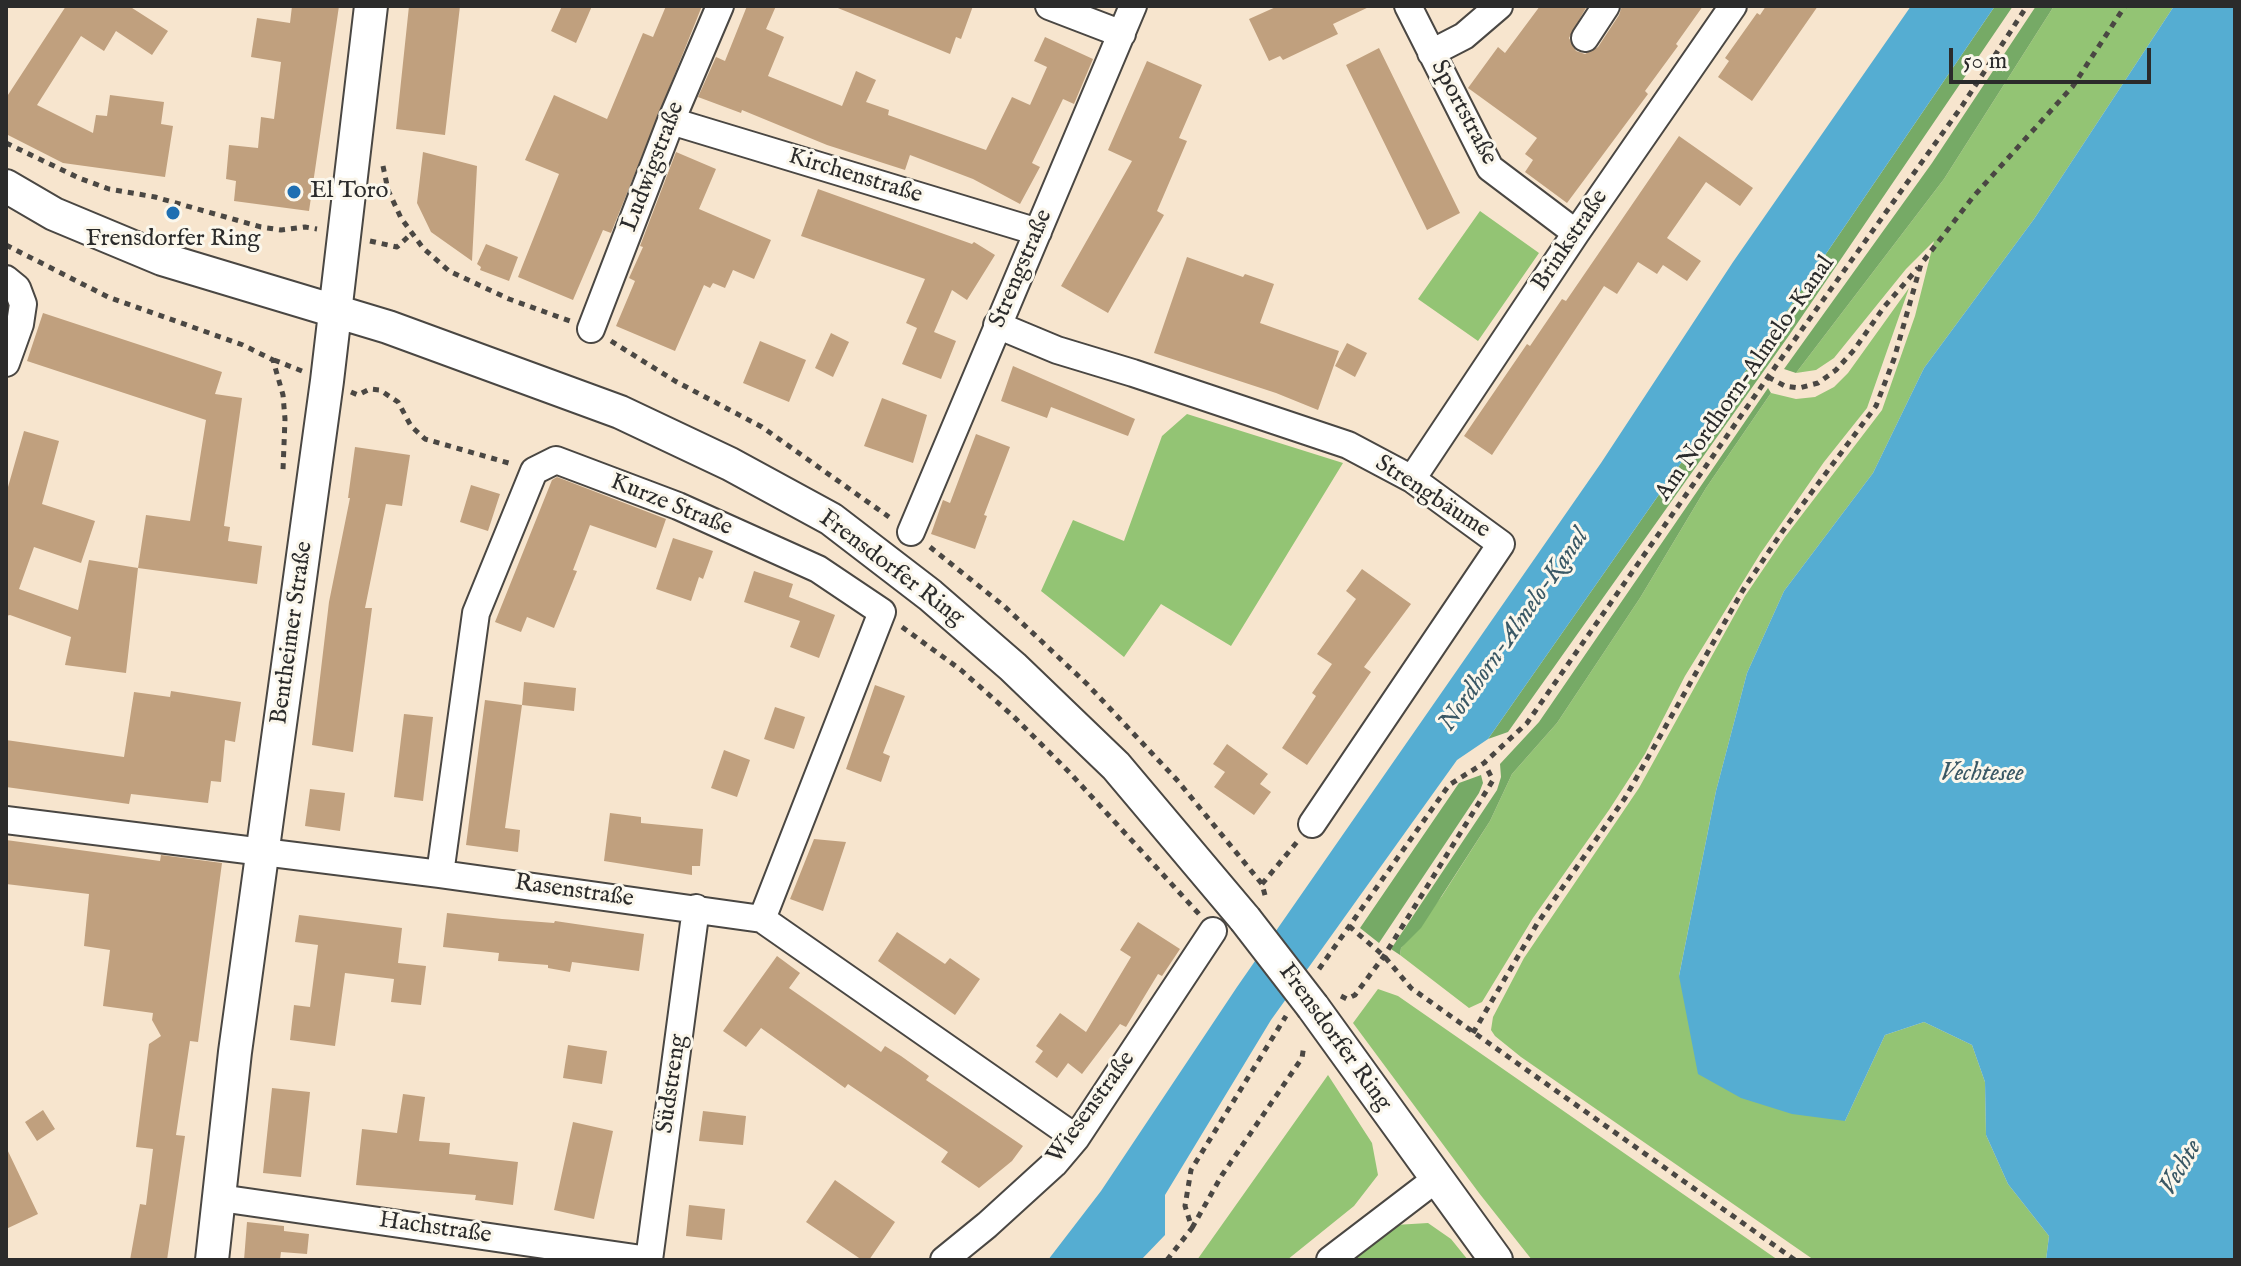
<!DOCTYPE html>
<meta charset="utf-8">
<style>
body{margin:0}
#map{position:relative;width:2241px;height:1266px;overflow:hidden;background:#f7e5ce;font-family:"IM FELL English",serif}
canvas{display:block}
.frame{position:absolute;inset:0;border:8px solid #2b2b2b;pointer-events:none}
.scale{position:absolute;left:1949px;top:48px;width:202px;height:36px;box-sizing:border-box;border:4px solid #2b2b2b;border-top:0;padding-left:10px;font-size:24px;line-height:28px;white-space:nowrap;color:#2b2b2b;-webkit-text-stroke:6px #fbf7ec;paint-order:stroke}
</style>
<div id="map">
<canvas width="2241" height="1266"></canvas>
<div class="frame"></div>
<div class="scale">50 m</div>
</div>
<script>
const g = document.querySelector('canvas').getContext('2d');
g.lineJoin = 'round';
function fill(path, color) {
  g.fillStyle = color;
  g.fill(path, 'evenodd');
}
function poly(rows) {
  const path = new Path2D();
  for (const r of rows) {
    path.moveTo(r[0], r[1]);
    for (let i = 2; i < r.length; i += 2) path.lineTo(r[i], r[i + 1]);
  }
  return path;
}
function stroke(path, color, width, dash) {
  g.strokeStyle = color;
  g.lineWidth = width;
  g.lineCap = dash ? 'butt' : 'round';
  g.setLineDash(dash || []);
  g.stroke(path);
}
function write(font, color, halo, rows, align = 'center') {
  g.font = font + ' "IM FELL English",serif';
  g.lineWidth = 6;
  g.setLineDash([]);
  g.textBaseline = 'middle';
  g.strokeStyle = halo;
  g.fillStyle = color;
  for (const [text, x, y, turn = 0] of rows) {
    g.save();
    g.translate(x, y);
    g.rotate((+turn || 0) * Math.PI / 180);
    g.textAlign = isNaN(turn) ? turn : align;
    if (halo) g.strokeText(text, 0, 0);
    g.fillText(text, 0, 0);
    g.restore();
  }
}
fill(poly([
 [2054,6,2174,6,2034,219,1924,368,1873,473,1784,591,1747,673,1716,791,1679,976,1845,1121,1885,1035,1924,1022,1972,1045,1985,1082,1986,1135,2008,1184,2049,1236,2046,1260,1814,1260,1521,1057,1495,1036,1491,1030,1493,1017,1524,958,1639,788,1745,596,1785,537,1882,410,1915,316,1934,241,1906,269,1834,358,1816,370,1796,373,1944,179],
 [1480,211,1539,253,1478,341,1418,299],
 [1909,288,1867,408,1824,462,1760,554,1685,676,1645,754,1609,810,1533,918,1482,1002,1469,1008,1400,955,1401,948,1442,896,1490,821,1512,774,1557,723,1640,598,1706,488,1771,393,1796,399,1815,397,1834,387,1848,373],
 [1187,414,1343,463,1231,646,1161,604,1124,657,1041,591,1073,520,1124,541,1162,436],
 [1378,989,1398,996,1778,1260,1532,1260,1479,1193,1353,1023],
 [1328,1075,1372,1143,1378,1175,1354,1206,1287,1260,1197,1260],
 [1428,1223,1451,1239,1468,1260,1346,1260,1395,1225]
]), '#93c474');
fill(poly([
 [1995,6,2013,6,1790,334,1508,732,1488,739,1774,330],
 [2036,6,2054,6,1944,179,1796,373,1784,369,1932,163],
 [1768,388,1771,393,1706,488,1640,598,1557,723,1512,774,1490,821,1421,928,1401,948,1400,955,1391,949,1497,790,1501,777,1500,764,1539,722],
 [1481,775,1483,783,1479,793,1379,943,1360,928,1459,783]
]), '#76aa66');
fill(poly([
 [1911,6,1995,6,1774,330,1488,739,1457,760,1271,1020,1165,1195,1165,1235,1141,1260,1048,1260,1101,1191,1237,987,1601,463,1733,262],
 [2174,6,2235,6,2235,1260,2046,1260,2049,1236,2008,1184,1986,1135,1985,1082,1972,1045,1924,1022,1885,1035,1845,1121,1792,1114,1741,1098,1698,1074,1679,976,1716,791,1747,673,1784,591,1873,473,1924,368,2034,219]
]), '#55add2');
fill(poly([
 [66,6,129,6,168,31,152,55,116,31,104,51,81,36,37,105,93,133,96,115,107,116,110,95,164,102,161,124,173,126,165,177,63,163,6,134,6,98],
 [292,6,339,6,309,211,234,201,236,181,226,179,229,145,258,148,261,117,274,119,281,62,251,57,257,18,290,23],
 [409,6,460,6,445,135,396,129],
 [562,6,592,6,576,43,551,31],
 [666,6,702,6,611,233,603,230,573,300,518,277,559,174,525,160,554,95,607,119,643,33,653,37],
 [747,6,776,6,766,29,784,37,768,76,842,106,856,71,876,80,866,102,889,110,888,115,986,150,1012,97,1030,105,1047,67,1034,61,1045,37,1093,59,1074,104,1063,99,1032,163,1040,167,1020,204,973,179,910,155,905,170,827,145,742,110,741,113,698,97,716,57,725,61],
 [833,6,973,6,961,39,956,37,950,54],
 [1278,6,1371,6,1333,24,1338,34,1283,60,1280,56,1269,61,1249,19],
 [1540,6,1587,6,1569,38,1576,51,1585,54,1598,47,1619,15,1622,6,1703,6,1676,44,1678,46,1645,91,1648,94,1567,203,1525,172,1533,160,1525,154,1537,138,1468,88,1498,47,1505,53],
 [1766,6,1818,6,1752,101,1718,77,1729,61,1725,58,1757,13,1760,15],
 [1379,48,1460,213,1427,230,1346,65],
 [1147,61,1202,85,1179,138,1187,141,1157,211,1164,215,1108,313,1061,286,1132,161,1108,150],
 [1679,136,1753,188,1740,206,1706,182,1667,238,1701,261,1687,281,1663,265,1657,274,1638,262,1617,294,1604,286,1492,455,1464,436,1527,344,1530,346,1562,299,1566,301],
 [423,152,477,166,472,261,431,232,417,203],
 [676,152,716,169,699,209,771,240,754,279,733,270,725,288,713,283,710,288,704,285,675,351,616,326,635,281,629,278,643,247,640,246],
 [818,189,972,244,974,242,995,255,967,300,952,290,934,332,956,341,941,379,902,364,917,328,906,323,925,279,801,236],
 [486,244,518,257,509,281,480,270,481,267,477,264],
 [1187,257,1243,277,1245,274,1274,284,1260,323,1339,351,1318,410,1276,393,1154,353],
 [43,313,222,372,215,394,242,398,224,526,230,527,228,541,262,546,257,584,138,568,146,515,190,521,206,420,27,361],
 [831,333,849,342,833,377,815,368],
 [760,341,806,360,789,402,743,383],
 [1347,343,1367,353,1355,377,1335,366],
 [1013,366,1135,419,1128,436,1051,407,1047,418,1001,401],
 [882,398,927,415,913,463,864,446],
 [24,431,59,441,42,504,95,521,81,563,34,547,19,589,78,610,89,560,138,568,126,673,65,665,71,637,10,615,6,616,6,494],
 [976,434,1010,447,984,515,987,516,975,549,931,534,943,500,950,503],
 [355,447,410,455,402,506,386,504,365,608,372,608,353,752,312,745,329,602,350,498,348,498],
 [557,477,666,519,656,548,590,525,573,570,577,571,554,628,527,617,521,632,495,622,552,480],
 [471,485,500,494,488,531,460,522],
 [673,538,713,551,703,579,699,577,691,601,656,589],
 [1362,569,1411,604,1364,667,1371,672,1307,765,1282,748,1316,696,1312,693,1332,664,1317,654,1356,599,1346,591],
 [754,571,793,584,789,597,835,615,819,658,790,647,800,621,744,602],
 [524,682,576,688,574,711,522,705],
 [875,685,905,696,883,753,890,756,881,782,846,769],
 [171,691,241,702,235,742,225,740,221,782,211,781,208,803,131,794,129,804,6,787,6,740,124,757,134,692,170,697],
 [485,700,522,705,505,828,520,830,518,852,466,845],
 [775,707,805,717,794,749,764,739],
 [404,714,433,717,423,801,394,797],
 [1227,744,1268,774,1260,784,1271,792,1254,815,1214,787,1225,772,1213,764],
 [724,750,750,760,737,797,711,788],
 [310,789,345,793,340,831,305,826],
 [610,813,641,817,641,823,703,829,700,866,692,866,692,875,604,861],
 [814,839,846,842,823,911,790,899],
 [6,840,160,861,161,855,222,863,198,1042,190,1041,176,1135,185,1136,167,1260,130,1260,140,1204,146,1205,153,1149,136,1147,149,1044,161,1036,152,1020,153,1013,103,1006,110,950,84,946,89,894,6,884],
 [447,913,502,919,554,923,555,921,644,934,639,971,572,962,570,972,548,968,548,965,498,961,499,953,443,947],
 [299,915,402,928,398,963,426,966,421,1005,391,1002,394,979,345,973,335,1046,290,1040,294,1005,310,1007,318,945,295,942],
 [1138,922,1180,949,1162,976,1158,974,1126,1027,1120,1024,1082,1074,1068,1063,1057,1078,1035,1062,1043,1051,1036,1046,1060,1013,1086,1032,1131,957,1120,950],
 [897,932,945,964,950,958,980,979,955,1015,878,961],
 [777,956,800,973,789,988,881,1052,885,1046,901,1056,929,1076,926,1080,1023,1146,1012,1161,979,1188,941,1162,948,1152,848,1084,845,1088,761,1028,746,1047,723,1031],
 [568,1045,607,1051,602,1084,563,1078],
 [272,1088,310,1092,301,1177,263,1173],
 [403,1094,425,1097,419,1141,450,1143,449,1154,518,1162,513,1205,475,1200,476,1195,356,1185,362,1129,397,1133],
 [43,1110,55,1129,37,1141,25,1122],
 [703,1111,746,1116,743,1145,699,1141],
 [573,1122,613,1131,594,1219,554,1210],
 [6,1147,38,1214,6,1229],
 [835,1180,895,1222,869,1260,862,1260,806,1222],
 [689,1205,725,1209,722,1240,686,1236],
 [247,1222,284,1226,284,1231,309,1234,307,1254,281,1252,280,1260,244,1260]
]), '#c0a07e');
const minor = poly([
 [1049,6,1122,34],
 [1408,6,1490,168,1576,233],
 [1585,38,1606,6],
 [1431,53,1464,36,1499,6],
 [671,121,1038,232],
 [6,279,17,288,23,304,20,324,6,363],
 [997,325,1057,350,1133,373,1348,445,1412,479,1501,544,1312,824],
 [591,329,671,121,720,6],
 [1412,479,1576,233,1733,6],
 [911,532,1133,6],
 [6,820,440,874,762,919,1076,1138],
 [440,874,476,613,534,471,556,460,678,506,818,569,882,612,762,919],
 [220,1198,649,1260],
 [649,1260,696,908],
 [944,1260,987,1225,1054,1164,1076,1138,1213,931],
 [1330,1260,1436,1179]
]);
const tertiary = poly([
 [6,186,54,214,162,259,388,327,620,412,730,464,831,519,930,595,1013,667,1116,766,1245,919],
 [1313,1007,1496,1260],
 [212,1260,235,1052,327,381,371,6]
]);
stroke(minor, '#4a4743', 30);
stroke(tertiary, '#4a4743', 36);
stroke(poly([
 [6,143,79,178,109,189,155,197,261,227,281,230,305,227,317,229],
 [383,166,388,190,401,218,423,248,449,271,509,299,570,321],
 [370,241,397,247,411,234],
 [6,245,108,297,243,345,273,360,283,395,285,419,283,470],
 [611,341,675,381,762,427,889,517],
 [274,360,302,371],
 [1768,377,1785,386,1799,388,1818,383,1836,370,1854,350,1884,307,1918,268],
 [351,392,358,395,370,389,380,390,398,402,411,426,425,439,512,464],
 [930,547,1004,606,1087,684,1177,780,1262,884,1266,899],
 [902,627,961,670,1013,716,1070,773,1199,914],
 [1262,884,1297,842],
 [1349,926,1384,956,1411,988,1795,1260],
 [1319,969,1449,785,1484,763,1527,723,1768,377,1962,106,2027,6],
 [1341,996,1347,999,1355,995,1384,956,1487,790,1493,780,1484,763],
 [1473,1033,1537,924,1625,798,1743,590,1782,532,1876,406,1894,359,1921,264,1973,197,2073,86,2125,6],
 [1192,1228,1222,1175,1302,1058,1304,1045],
 [1167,1260,1192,1228,1185,1206,1191,1170,1286,1016]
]), '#4a4743', 5, [6, 6]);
stroke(minor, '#fff', 26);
stroke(tertiary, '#fff', 32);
const tertiaryBridge = poly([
 [1245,919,1313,1007]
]);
stroke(tertiaryBridge, '#4a4743', 36, []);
stroke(tertiaryBridge, '#fff', 32);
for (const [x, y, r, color] of [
 [294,192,8,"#1f6fb2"],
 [173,213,8,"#1f6fb2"]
]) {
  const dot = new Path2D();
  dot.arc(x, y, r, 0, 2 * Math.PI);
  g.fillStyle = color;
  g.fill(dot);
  stroke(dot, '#fbf7ec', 3);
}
write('24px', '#2b2b2b', '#fbf7ec', [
 ["Sportstraße",1463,113,62],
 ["Ludwigstraße",654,167,-69],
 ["Kirchenstraße",855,177,17],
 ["Brinkstraße",1571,241,-56],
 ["Strengstraße",1022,269,-67],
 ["Am Nordhorn-Almelo-Kanal",1746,379,-55],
 ["Strengbäume",1432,498,33],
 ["Kurze Straße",671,506,22],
 ["Frensdorfer Ring",891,569,37],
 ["Bentheimer Straße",293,633,-82],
 ["Rasenstraße",574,892,8],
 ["Frensdorfer Ring",1334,1038,54],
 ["Südstreng",673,1084,-82],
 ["Wiesenstraße",1092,1108,-54],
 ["Hachstraße",435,1229,8]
]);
write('24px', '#2b2b2b', '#fbf7ec', [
 ["El Toro",310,192],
 ["Frensdorfer Ring",173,240,"center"]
], 'left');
write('italic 26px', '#3a5865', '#fbf7ec', [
 ["Nordhorn-Almelo-Kanal",1515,631,-55],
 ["Vechtesee",1982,775],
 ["Vechte",2182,1168,-60]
]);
</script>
